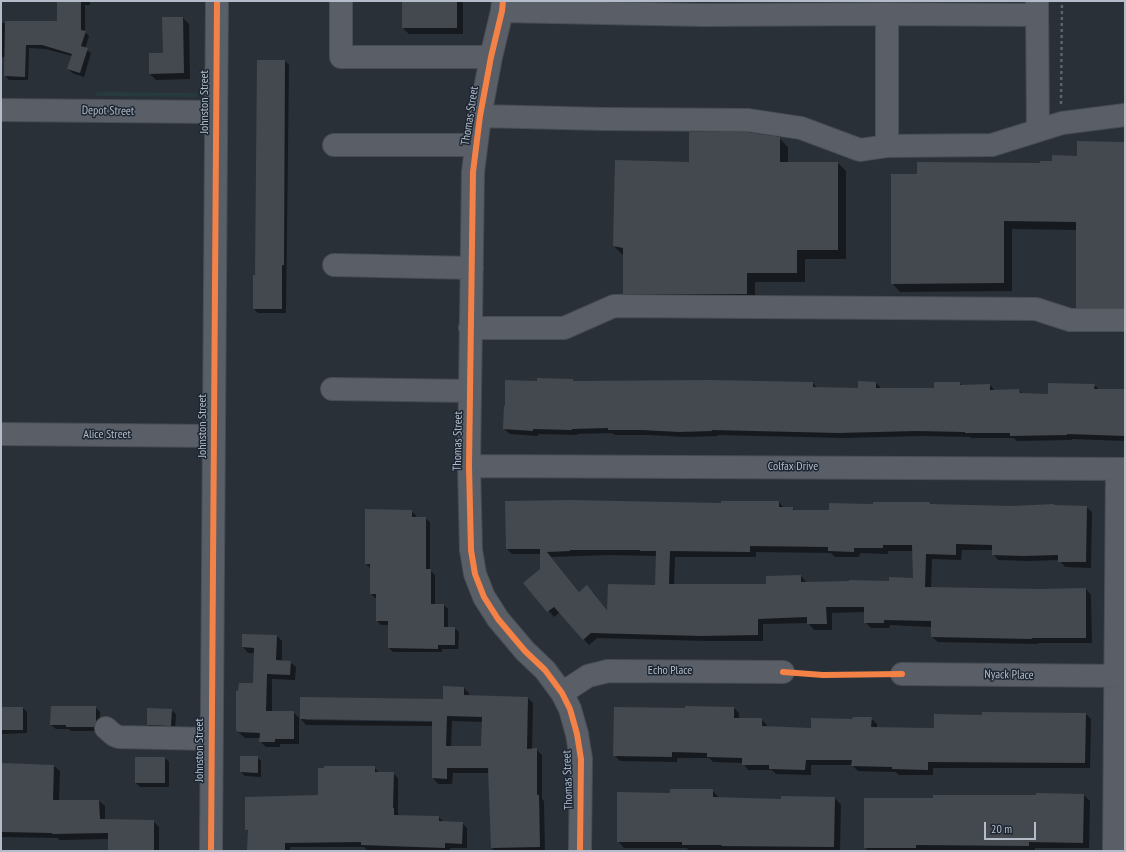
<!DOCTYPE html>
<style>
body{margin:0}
#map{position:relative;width:1126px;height:852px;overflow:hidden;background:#2a3038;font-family:"PT Sans Narrow",sans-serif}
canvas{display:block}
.frame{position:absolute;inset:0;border:2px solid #b4bcc9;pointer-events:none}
.scale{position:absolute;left:984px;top:822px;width:52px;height:18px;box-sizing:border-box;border:2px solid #b4bcc9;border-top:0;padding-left:5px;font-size:12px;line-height:14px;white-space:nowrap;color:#b4bcc9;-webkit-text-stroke:3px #1d2633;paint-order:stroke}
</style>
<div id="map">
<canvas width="1126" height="852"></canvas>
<div class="frame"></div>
<div class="scale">20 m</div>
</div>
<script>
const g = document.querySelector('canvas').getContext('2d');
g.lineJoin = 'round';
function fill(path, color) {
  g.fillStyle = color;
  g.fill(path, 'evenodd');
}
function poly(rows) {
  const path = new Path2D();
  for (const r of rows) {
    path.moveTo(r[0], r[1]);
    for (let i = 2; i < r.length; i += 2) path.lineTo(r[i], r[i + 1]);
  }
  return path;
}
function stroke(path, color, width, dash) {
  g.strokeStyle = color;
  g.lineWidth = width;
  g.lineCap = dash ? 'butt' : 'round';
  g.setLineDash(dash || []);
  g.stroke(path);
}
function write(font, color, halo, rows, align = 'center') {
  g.font = font + ' "PT Sans Narrow",sans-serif';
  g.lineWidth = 3;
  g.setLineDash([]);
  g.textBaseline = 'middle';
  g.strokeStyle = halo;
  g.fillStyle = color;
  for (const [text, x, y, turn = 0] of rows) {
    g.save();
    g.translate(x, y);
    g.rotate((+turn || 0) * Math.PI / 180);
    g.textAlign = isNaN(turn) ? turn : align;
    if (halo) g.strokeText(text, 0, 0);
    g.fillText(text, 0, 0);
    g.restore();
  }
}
fill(poly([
 [96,92,197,93,197,97,97,96]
]), '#273a3e');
fill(poly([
 [58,1,90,1,90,5,85,5,85,32,89,36,85,49,91,53,84,77,72,73,68,69,72,56,46,49,29,48,28,80,9,80,5,76,6,57,1,57,1,23,58,22],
 [403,1,463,1,463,34,409,34,403,28],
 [183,18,189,24,190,79,156,80,150,74,164,54],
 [285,61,289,65,286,313,258,313,254,309,256,276],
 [779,138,788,147,788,163,838,163,846,171,846,259,805,259,805,282,755,282,755,303,633,302,624,293,623,255,614,246,690,163],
 [1125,143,1125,316,1085,316,1077,307,1077,230,1012,229,1012,291,900,292,892,283,918,175,1040,164,1078,157],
 [572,380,575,382,813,383,817,388,859,389,876,383,881,388,935,389,960,383,962,386,990,385,995,391,1019,390,1023,394,1049,395,1094,385,1100,390,1125,390,1125,441,1072,439,1072,440,1017,441,1014,438,971,438,970,437,922,436,844,438,718,435,718,436,685,437,648,435,615,435,612,433,577,434,577,435,538,434,538,436,510,434,504,429,538,382],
 [779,502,784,508,793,508,795,511,830,511,874,505,930,503,932,505,1012,507,1086,507,1092,512,1091,568,1065,567,1059,560,1029,561,998,560,993,554,993,550,962,550,961,560,932,559,931,588,1041,590,1086,589,1091,595,1092,643,1038,643,1038,644,938,642,932,637,932,627,890,625,889,628,871,628,865,622,865,612,832,613,832,630,814,630,808,623,763,624,763,641,707,641,597,638,589,645,560,612,554,617,525,583,541,569,541,554,512,554,507,549,722,504],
 [888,551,913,551,914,579,890,582,807,583,801,576,767,585,674,585,675,557,756,557,756,552,831,553,835,557,859,557,860,553,888,554],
 [609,555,656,556,656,586,608,611,593,592,580,593,551,557],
 [411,511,416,515,415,518,425,518,430,522,430,570,435,575,435,605,444,605,448,609,448,628,454,628,459,632,458,649,442,649,442,652,393,652,389,648,389,625,381,625,377,621,377,598,375,598,371,594,370,568,366,564],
 [243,635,277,636,282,641,282,661,290,662,296,667,295,680,272,679,272,712,293,712,299,718,299,744,280,744,280,747,266,747,260,741,260,738,245,738,237,731,239,692,254,684,255,653,248,653,243,647],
 [464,688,469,693,469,696,528,698,533,703,532,750,536,749,542,755,542,799,544,801,545,851,495,851,492,848,489,773,453,773,452,784,438,784,433,778,433,726,306,725,301,719,444,700],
 [305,718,437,720,437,722,305,720],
 [452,721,483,722,482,747,451,747],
 [52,707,95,707,100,712,99,726,98,731,71,731,69,729,56,729,51,725],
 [1,708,23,708,27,712,27,733,1,734],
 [734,708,739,713,739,719,761,719,767,725,767,727,812,729,853,720,871,718,877,724,877,728,935,729,983,716,1086,714,1091,719,1090,768,933,768,933,775,899,775,896,772,858,771,852,765,811,765,811,775,776,774,772,770,748,770,743,763,713,762,709,758,677,758,677,762,620,761,614,755,686,709],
 [171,710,176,714,175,729,152,729,148,725],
 [257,757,261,761,261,777,245,776,241,772],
 [165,758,169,762,169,787,140,787,136,783],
 [54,766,60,771,59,801,99,801,105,806,105,820,153,821,159,827,159,851,109,851,109,839,59,840,58,838,1,837,1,799],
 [374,767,379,773,393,773,398,778,398,813,399,817,439,817,444,822,462,823,467,828,467,848,450,848,450,851,404,851,367,850,364,847,290,847,290,851,248,851,249,832,246,829,319,796],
 [712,790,719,798,782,800,835,798,841,805,840,851,689,851,687,848,624,848,618,841,671,794],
 [1084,795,1090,801,1089,848,1035,848,1035,851,868,851,865,847,934,799]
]), '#0007');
fill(poly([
 [57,1,81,1,81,30,86,31,81,46,88,48,80,73,67,69,72,54,42,45,26,45,25,77,4,76,5,21,57,21],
 [402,1,457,1,457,28,402,28],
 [162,17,183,17,184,73,149,74,149,53,163,53],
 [257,60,285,60,284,265,282,265,282,309,253,309,253,275,255,275],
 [689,132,747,132,780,137,780,162,838,162,838,250,797,250,797,273,747,273,747,294,623,294,623,248,613,246,615,160,689,162],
 [1077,141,1125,142,1125,308,1076,308,1076,222,1004,221,1004,283,891,284,891,174,917,174,917,162,1040,163,1040,161,1052,161,1052,155,1077,156],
 [537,378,573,379,573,381,710,380,813,382,813,387,858,388,858,381,876,382,876,388,934,388,934,382,960,382,960,385,990,384,990,390,1019,389,1020,393,1048,394,1048,383,1095,384,1094,389,1125,389,1125,436,1067,434,1067,435,1010,436,1010,433,965,433,965,432,916,431,838,433,712,430,712,431,679,432,642,430,608,430,608,428,572,429,572,430,533,429,533,431,503,429,504,406,505,406,505,380,537,381],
 [569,500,721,503,721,501,779,501,779,507,793,507,793,510,829,510,829,503,873,504,873,502,930,502,930,504,1012,506,1054,504,1054,505,1087,506,1086,562,1058,562,1058,555,1023,556,992,555,992,545,956,544,956,555,926,554,925,587,1041,589,1086,588,1086,638,1032,638,1032,639,931,637,931,621,884,620,884,623,864,623,864,607,826,607,827,624,807,624,807,617,758,619,758,635,701,636,591,633,583,640,554,607,547,612,523,583,540,569,540,549,506,549,505,501],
 [883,545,912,545,913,578,889,577,889,581,849,580,849,581,801,582,801,575,766,576,766,584,669,584,670,551,750,552,750,546,828,547,828,551,854,552,854,548,883,548],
 [570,550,640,550,640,551,656,551,655,585,608,584,607,610,587,585,579,592,547,552,570,551],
 [365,509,412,510,412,517,426,517,426,569,431,569,431,604,444,604,444,627,455,627,455,645,438,645,438,649,388,648,388,621,376,621,376,594,370,594,370,564,365,564],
 [242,634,277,635,276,660,291,661,290,675,267,674,266,711,294,711,294,739,275,739,275,742,259,742,260,733,238,732,238,731,236,731,236,691,238,691,239,683,253,683,254,648,242,647],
 [443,686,464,687,464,695,528,697,527,749,537,748,537,795,539,795,540,847,491,848,488,768,447,768,447,779,432,778,432,721,300,719,300,697,443,699],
 [447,716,482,717,481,746,446,746],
 [51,706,96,706,96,722,94,727,66,727,66,725,50,725],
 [685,706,734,707,734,718,762,718,762,726,811,728,811,718,852,719,853,717,872,717,871,727,934,728,934,714,982,715,982,712,1086,713,1085,763,928,762,928,770,892,769,892,767,851,766,852,760,806,760,805,770,769,769,769,765,742,765,742,758,707,757,707,753,672,752,672,757,613,756,614,707,685,708],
 [1,707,23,707,23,730,1,730],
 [147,708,172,709,171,726,147,725],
 [240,756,258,756,258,773,240,772],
 [135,757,165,757,165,783,135,783],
 [2,763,54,765,53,800,99,800,100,819,154,820,154,851,108,851,108,833,52,834,52,833,1,832],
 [324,766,375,766,375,772,394,772,393,808,394,808,394,815,439,816,439,821,463,822,462,844,445,843,445,848,361,845,361,842,285,843,285,851,247,851,248,830,245,830,245,797,318,795,318,768,324,768],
 [670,789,713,789,713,797,781,799,781,796,835,797,834,847,721,846,722,845,682,845,682,842,617,842,617,792,670,793],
 [1036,793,1084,794,1083,843,1029,842,1029,846,916,845,916,848,864,848,864,798,933,798,933,795,1036,795]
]), '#444950');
const minor = poly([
 [341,1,341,57,491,57],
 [503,1,502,11,491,57,480,116,473,172,469,466,471,550,475,574,484,597,498,619,525,651,545,670,562,693,570,709,577,734,581,759,580,851],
 [1037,1,1038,130],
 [502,11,702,15,887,14,1037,15],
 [1,110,216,112],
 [480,116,603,119,748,120,801,128,860,150,887,146,992,145,1062,123,1125,115],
 [334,145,476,145],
 [887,146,887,14],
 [334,265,472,268],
 [470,328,564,328,614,306,1036,309,1070,320,1125,320],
 [332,389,470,391],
 [1,434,214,436],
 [469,466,1125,469],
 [902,674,1125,676],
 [562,693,588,676,608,671,783,672],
 [106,728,114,735,119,737,211,739],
 [211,851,217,1],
 [1114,851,1117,469]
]);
stroke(minor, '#484c53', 24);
stroke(poly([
 [1061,104,1062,1]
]), '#5d636a', 2.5, [3, 3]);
stroke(minor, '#5a5e66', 22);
stroke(poly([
 [503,1,502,11,491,57,480,116,473,172,469,466,471,550,475,574,484,597,498,619,525,651,545,670,562,693,570,709,577,734,581,759,580,851],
 [783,672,823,675,902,674],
 [211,851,217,1]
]), '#f48246', 6);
write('12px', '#b4bcc9', '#1d2633', [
 ["Johnston Street",205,102,-90],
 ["Depot Street",108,111,1],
 ["Thomas Street",470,116,-81],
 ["Johnston Street",203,426,-90],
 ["Alice Street",107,435],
 ["Thomas Street",458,441,-89],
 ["Colfax Drive",793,467],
 ["Echo Place",670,671],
 ["Nyack Place",1009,675,1],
 ["Johnston Street",200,750,-90],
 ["Thomas Street",568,780,-92]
]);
</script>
